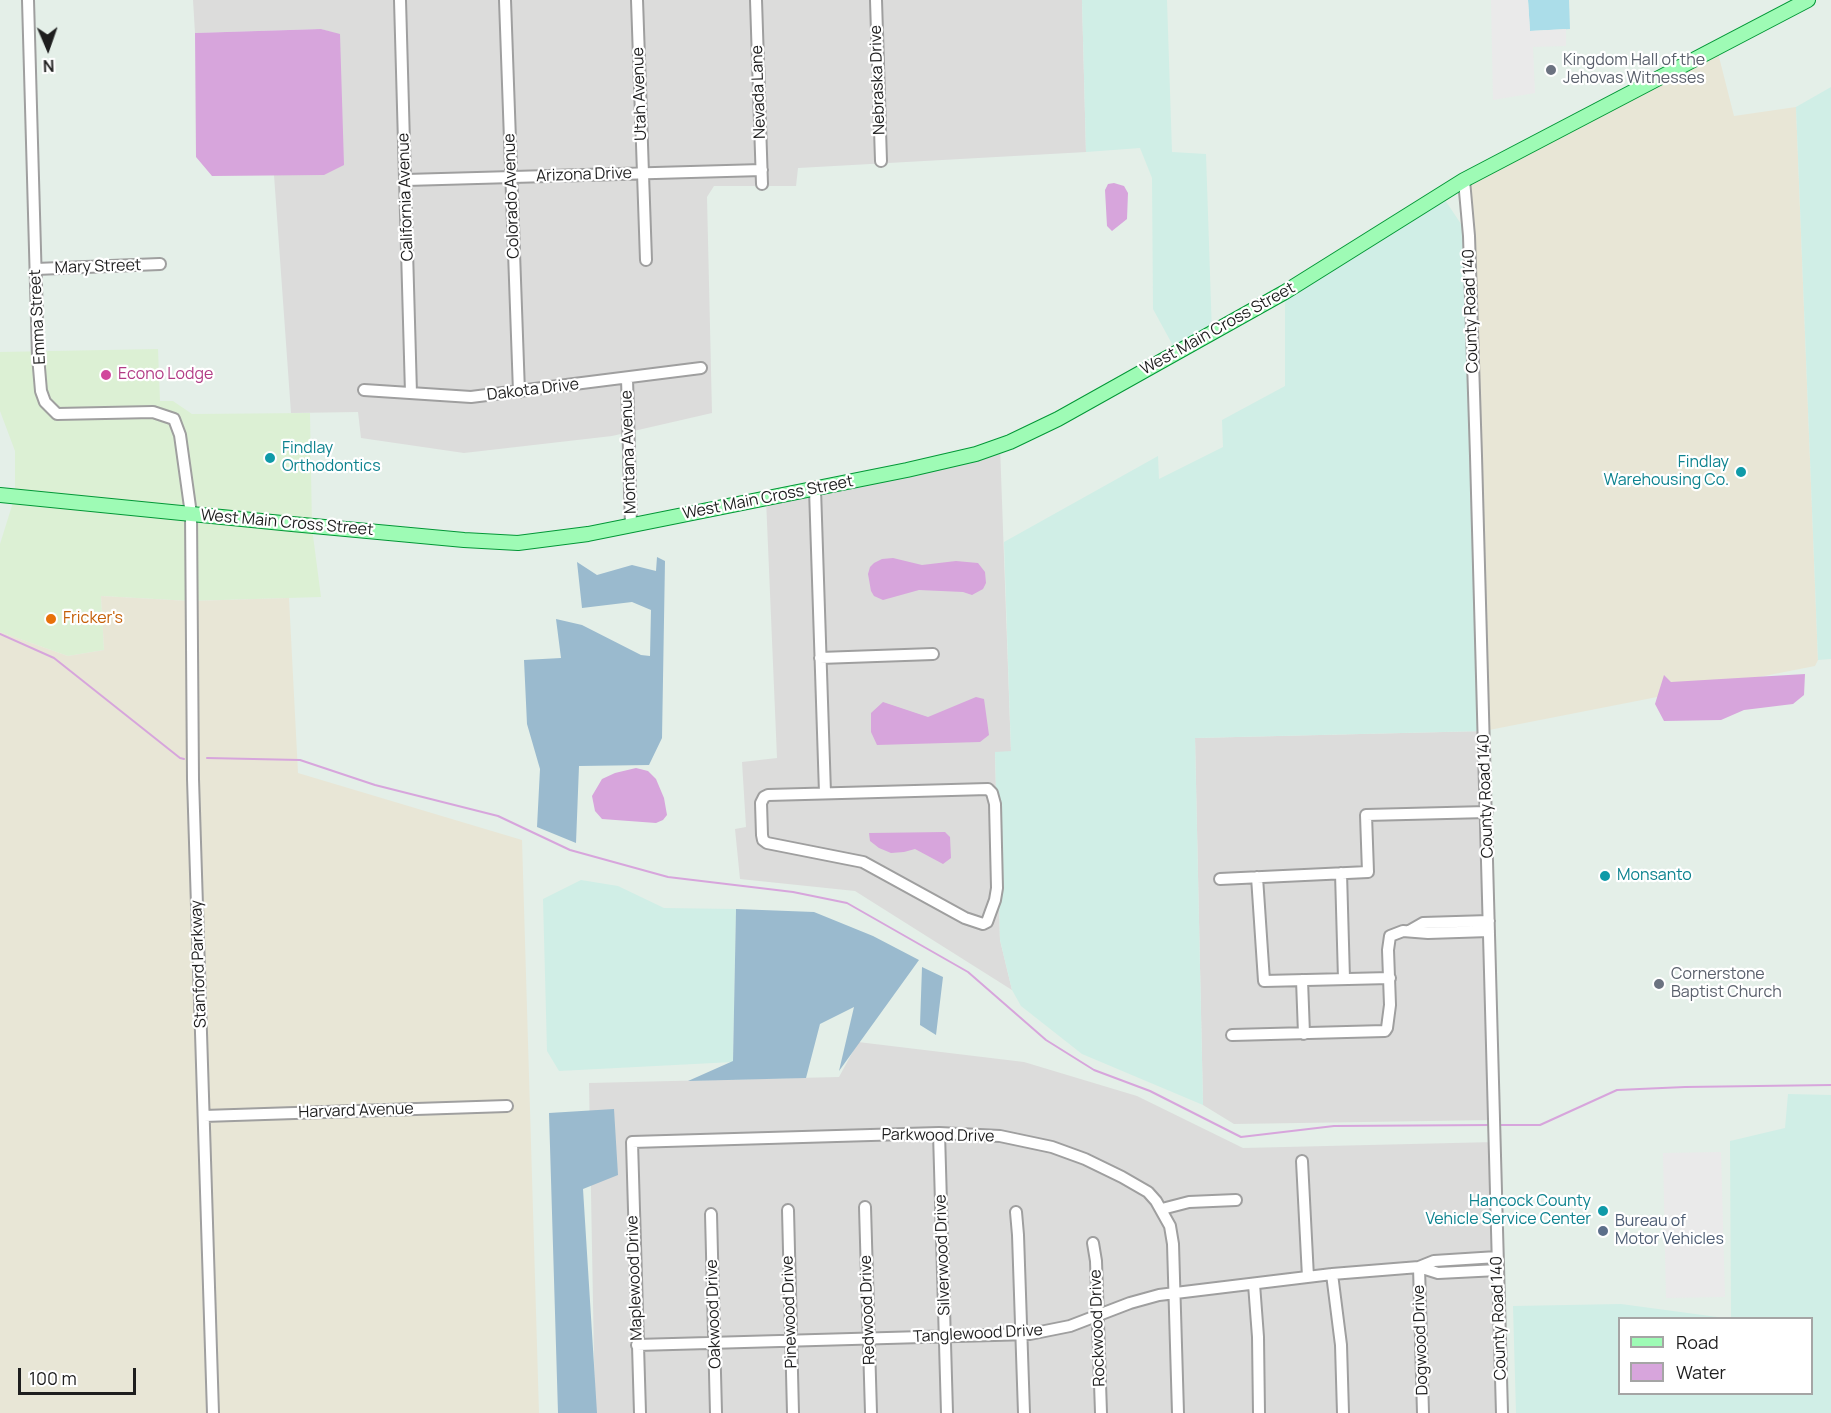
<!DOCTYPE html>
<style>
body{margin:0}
#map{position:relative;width:1831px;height:1413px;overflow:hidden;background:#e4efe8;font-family:Manrope,sans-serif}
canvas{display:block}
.legend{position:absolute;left:1618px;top:1317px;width:195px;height:78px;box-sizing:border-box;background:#fff;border:2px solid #a5a5a5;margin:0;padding:8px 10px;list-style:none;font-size:18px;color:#1e1e1e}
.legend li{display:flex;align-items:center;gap:12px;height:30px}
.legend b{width:30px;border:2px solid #a5a5a5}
.north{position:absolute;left:18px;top:18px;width:60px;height:60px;-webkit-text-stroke:4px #fff;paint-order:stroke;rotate:178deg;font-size:16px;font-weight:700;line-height:24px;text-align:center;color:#1e1e1e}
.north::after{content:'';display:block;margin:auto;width:21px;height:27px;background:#1e1e1e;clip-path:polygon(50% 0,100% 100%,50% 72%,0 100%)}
.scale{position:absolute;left:18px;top:1368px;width:118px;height:27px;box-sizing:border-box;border:3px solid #1e1e1e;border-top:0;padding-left:8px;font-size:18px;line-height:21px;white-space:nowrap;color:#1e1e1e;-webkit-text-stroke:4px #fff;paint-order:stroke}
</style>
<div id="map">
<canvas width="1831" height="1413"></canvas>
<ul class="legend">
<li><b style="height:8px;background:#9efbb5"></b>Road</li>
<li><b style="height:16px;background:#d7a5dc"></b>Water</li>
</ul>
<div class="north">N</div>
<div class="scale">100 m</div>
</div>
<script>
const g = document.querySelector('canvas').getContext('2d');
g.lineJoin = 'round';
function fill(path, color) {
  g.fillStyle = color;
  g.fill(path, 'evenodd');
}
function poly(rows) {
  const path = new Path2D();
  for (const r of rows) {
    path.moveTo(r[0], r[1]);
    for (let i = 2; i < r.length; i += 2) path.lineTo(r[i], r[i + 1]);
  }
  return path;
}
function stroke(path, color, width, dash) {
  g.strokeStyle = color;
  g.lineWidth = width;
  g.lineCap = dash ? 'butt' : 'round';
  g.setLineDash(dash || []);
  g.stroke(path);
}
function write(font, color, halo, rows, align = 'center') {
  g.font = font + ' Manrope,sans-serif';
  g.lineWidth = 4.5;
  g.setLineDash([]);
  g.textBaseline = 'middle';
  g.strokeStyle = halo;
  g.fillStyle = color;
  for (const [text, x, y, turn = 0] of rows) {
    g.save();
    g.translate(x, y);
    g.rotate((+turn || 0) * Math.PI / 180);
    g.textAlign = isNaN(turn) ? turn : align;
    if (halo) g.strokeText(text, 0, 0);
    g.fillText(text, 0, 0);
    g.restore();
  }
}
fill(poly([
 [193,0,1082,0,1086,152,798,168,796,186,714,186,707,197,712,413,612,436,464,453,361,438,358,412,291,413,274,175,324,175,340,35,321,29,195,33],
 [1000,446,1011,752,995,753,1000,940,1012,990,855,891,740,879,735,829,746,827,742,762,777,758,766,499],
 [1484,731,1494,1120,1234,1124,1203,1105,1195,738],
 [858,1042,1024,1062,1137,1096,1243,1148,1495,1142,1501,1413,595,1413,589,1083,839,1077]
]), '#dcdcdb');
fill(poly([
 [158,349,160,401,173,401,192,414,310,413,312,528,321,597,190,601,101,596,104,650,68,656,0,632,0,544,15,496,15,451,0,411,0,352]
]), '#dcf0d4');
fill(poly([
 [1717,49,1734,116,1796,107,1818,660,1815,666,1484,731,1464,180],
 [101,596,190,601,289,598,298,773,522,840,539,1413,0,1413,0,632,68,656,104,650]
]), '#e8e6d6');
fill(poly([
 [1082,0,1167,0,1172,152,1206,154,1212,334,1177,353,1153,309,1152,178,1140,148,1086,152],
 [1831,87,1831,659,1818,660,1796,107],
 [1441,194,1469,236,1484,731,1195,738,1203,1105,1082,1054,1021,1006,1012,990,1000,940,995,752,1011,751,1004,542,1158,456,1159,479,1223,447,1222,420,1285,386,1285,292],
 [581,880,618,886,664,908,736,909,733,1062,559,1071,547,1051,543,899],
 [1788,1094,1831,1095,1831,1413,1516,1413,1513,1306,1621,1304,1725,1318,1620,1318,1620,1394,1812,1394,1812,1318,1731,1318,1730,1141,1785,1128]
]), '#d0eee6');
fill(poly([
 [1528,0,1569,0,1570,29,1530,31]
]), '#abdde9');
fill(poly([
 [657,557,665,561,662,738,649,765,579,766,576,843,537,827,540,769,527,724,524,660,561,658,556,619,582,625,641,655,650,656,651,610,632,602,582,608,577,562,597,575,632,565,656,571],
 [736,909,814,912,873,936,919,960,839,1071,854,1007,820,1024,806,1078,688,1081,733,1061],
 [922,967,943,977,936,1035,920,1025],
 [614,1109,618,1175,583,1189,597,1413,558,1413,549,1113]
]), '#9abace');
fill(poly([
 [1491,0,1528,0,1530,31,1566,29,1566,46,1533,47,1535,93,1493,100],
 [1721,1152,1725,1297,1666,1298,1663,1153]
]), '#eaeaea');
fill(poly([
 [321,29,340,34,344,165,324,175,212,176,196,157,195,33],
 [1114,183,1124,186,1128,193,1127,219,1112,231,1107,226,1105,190,1108,184],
 [893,558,922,565,956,561,978,563,985,572,986,583,983,589,972,595,963,592,919,590,883,600,874,596,871,591,868,574,870,567,874,563,882,559],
 [1805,674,1804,695,1793,704,1744,710,1721,720,1664,721,1655,704,1664,675,1671,682],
 [976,697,984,699,989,735,980,742,877,745,871,732,871,713,883,702,928,717],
 [636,768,648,771,656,779,664,798,667,815,663,820,656,823,602,819,595,811,592,796,602,779,615,773],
 [945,832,950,837,951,858,943,864,915,849,904,852,891,853,879,848,870,841,869,833]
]), '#d7a5dc');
stroke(poly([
 [0,634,54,658,180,758,184,759],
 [207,758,300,760,375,785,498,816,570,850,668,877,793,892,847,903,968,972,1046,1040,1094,1070,1150,1091,1241,1137,1334,1126,1491,1125],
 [1497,1125,1540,1125,1617,1090,1685,1087,1831,1085]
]), '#d7a5dc', 2);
const minor = poly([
 [28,0,38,356,41,391,45,402,57,414,153,412,174,419,180,435,191,514,193,779,213,1413],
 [400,0,411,393],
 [505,0,519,392],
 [637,0,646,260],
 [756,0,762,184],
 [876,0,881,161],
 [406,180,762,170],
 [1464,180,1469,236,1476,456,1502,1413],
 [36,269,160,264],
 [627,378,631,526],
 [364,390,471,397,701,368],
 [815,489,825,793],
 [820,658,933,654],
 [988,789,992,793,995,804,997,888,995,900,987,922,983,924,965,918,863,862,767,843,763,840,762,835,761,803,764,797,768,795,988,789],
 [1341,873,1344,979],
 [1257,877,1264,981,1390,978],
 [1220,879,1368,872,1366,815,1487,812],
 [1409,931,1423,923,1489,921],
 [1302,980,1304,1034],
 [1232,1035,1385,1031,1387,1028,1390,1005,1388,950,1390,936,1403,931,1428,933,1489,931],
 [204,1116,507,1106],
 [939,1133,947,1413],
 [1302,1161,1308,1277],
 [865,1207,871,1413],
 [1162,1209,1189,1202,1236,1200],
 [788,1210,793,1413],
 [1016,1212,1018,1235,1024,1413],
 [711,1214,716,1413],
 [1093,1243,1096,1261,1101,1413],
 [1497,1257,1434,1261,1419,1267,1438,1273,1498,1270],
 [1332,1274,1341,1345,1343,1413],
 [1254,1284,1258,1337,1259,1413],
 [637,1345,1030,1334,1070,1326,1130,1303,1159,1295,1332,1274,1419,1267,1423,1413],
 [640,1413,632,1142,939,1133,1000,1136,1052,1147,1085,1159,1122,1177,1148,1192,1156,1201,1170,1226,1173,1244,1178,1413]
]);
const major = poly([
 [0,495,292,524,464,540,518,543,588,534,907,470,976,454,1010,442,1058,419,1285,292,1464,180,1808,0]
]);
stroke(minor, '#9f9f9f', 14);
stroke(major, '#029736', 16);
stroke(minor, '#fff', 10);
stroke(major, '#9efbb5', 14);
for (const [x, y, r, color] of [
 [1551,70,6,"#6b7280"],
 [106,375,6,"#d1479c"],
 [270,458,6,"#0f9aa8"],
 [1741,472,6,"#0f9aa8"],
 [51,619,6,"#e8710a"],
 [1605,876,6,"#0f9aa8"],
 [1659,984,6,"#6b7280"],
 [1603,1211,6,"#0f9aa8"],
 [1603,1231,6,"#5c6f8a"]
]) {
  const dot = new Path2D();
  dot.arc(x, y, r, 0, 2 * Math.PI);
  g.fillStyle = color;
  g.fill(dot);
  stroke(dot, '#fff', 2);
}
write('16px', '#5b616d', '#fff', [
 ["Kingdom Hall of the",1563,61],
 ["Jehovas Witnesses",1563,79],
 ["Cornerstone",1671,975],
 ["Baptist Church",1671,993]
], 'left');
write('16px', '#1e1e1e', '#fff', [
 ["Nebraska Drive",878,80,-92],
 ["Nevada Lane",759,92,-92],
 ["Utah Avenue",640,94,-92],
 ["Arizona Drive",584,175,-2],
 ["Colorado Avenue",512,196,-92],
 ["California Avenue",406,197,-92],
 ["Mary Street",98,267,-2],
 ["County Road 140",1471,311,-92],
 ["Emma Street",38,317,-93],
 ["West Main Cross Street",1218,329,-29],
 ["Dakota Drive",533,390,-7],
 ["Montana Avenue",629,452,-92],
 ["West Main Cross Street",768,498,-11],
 ["West Main Cross Street",287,523,5],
 ["County Road 140",1486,796,-92],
 ["Stanford Parkway",199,964,-92],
 ["Harvard Avenue",356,1111,-2],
 ["Parkwood Drive",938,1136,1],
 ["Silverwood Drive",943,1255,-92],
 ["Maplewood Drive",635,1278,-92],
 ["Redwood Drive",868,1310,-92],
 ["Pinewood Drive",790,1312,-92],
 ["Oakwood Drive",714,1314,-92],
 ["County Road 140",1499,1318,-92],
 ["Rockwood Drive",1098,1328,-92],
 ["Tanglewood Drive",978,1334,-3],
 ["Dogwood Drive",1421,1340,-92]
]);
write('16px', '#b23c85', '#fff', [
 ["Econo Lodge",118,375]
], 'left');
write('16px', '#0d838f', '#fff', [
 ["Findlay",282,449],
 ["Orthodontics",282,467],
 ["Findlay",1729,463,"right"],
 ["Warehousing Co.",1729,481,"right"],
 ["Monsanto",1617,876],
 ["Hancock County",1591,1202,"right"],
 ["Vehicle Service Center",1591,1220,"right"]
], 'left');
write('16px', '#c56008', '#fff', [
 ["Fricker's",63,619]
], 'left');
write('16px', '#4e5e75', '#fff', [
 ["Bureau of",1615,1222],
 ["Motor Vehicles",1615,1240]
], 'left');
</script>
